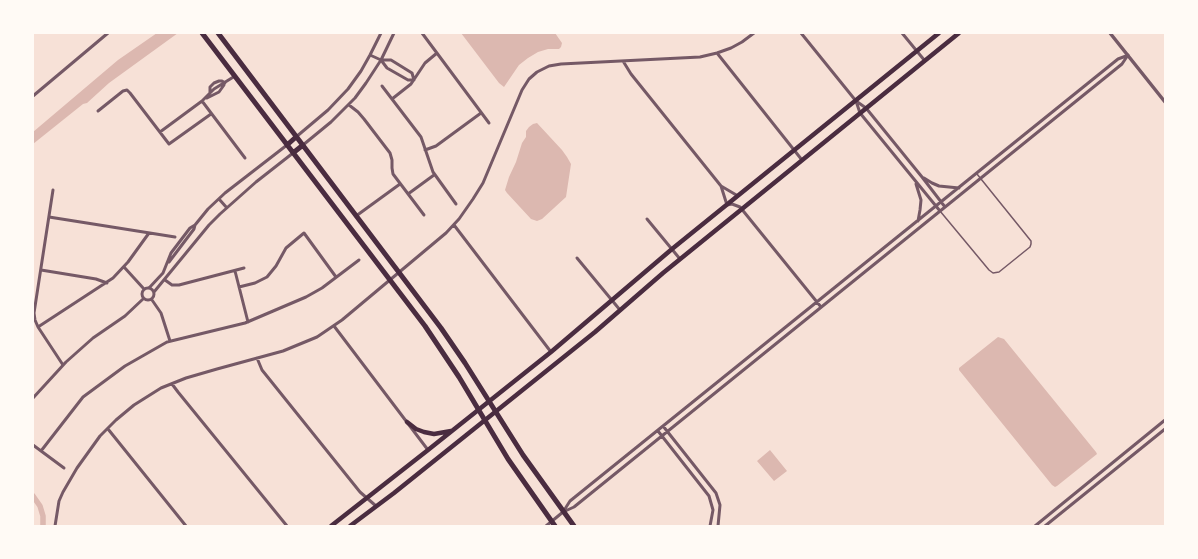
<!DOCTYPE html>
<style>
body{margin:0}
#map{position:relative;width:1198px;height:559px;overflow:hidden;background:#f7e1d7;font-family:"Open Sans",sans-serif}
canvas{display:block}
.frame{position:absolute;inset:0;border:34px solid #fffaf5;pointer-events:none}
</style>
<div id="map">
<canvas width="1198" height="559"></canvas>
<div class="frame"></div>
</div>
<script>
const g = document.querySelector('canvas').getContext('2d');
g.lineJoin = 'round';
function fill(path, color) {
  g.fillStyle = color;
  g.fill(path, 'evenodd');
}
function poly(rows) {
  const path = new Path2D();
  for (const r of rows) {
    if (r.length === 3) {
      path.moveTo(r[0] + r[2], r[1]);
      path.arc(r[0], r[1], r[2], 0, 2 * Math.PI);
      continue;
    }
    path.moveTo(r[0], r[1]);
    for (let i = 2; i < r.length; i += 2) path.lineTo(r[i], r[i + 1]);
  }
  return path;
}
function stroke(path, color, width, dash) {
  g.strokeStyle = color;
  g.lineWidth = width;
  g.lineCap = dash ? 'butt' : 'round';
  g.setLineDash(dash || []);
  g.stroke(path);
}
fill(poly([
 [157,33,178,33,109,83,87,103,83,104,33,144,33,132,118,60],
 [461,33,555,33,562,43,561,47,559,49,548,49,538,52,528,58,519,65,504,87,499,83],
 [537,123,562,150,567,157,571,164,566,197,542,219,537,221,531,219,507,193,505,190,509,177,516,162,522,143,526,137,526,131,529,127,533,124],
 [998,337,1004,339,1096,452,1097,454,1057,486,1055,487,1052,485,959,370,959,368],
 [770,450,787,471,774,481,757,461]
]), '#dcb8b0');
stroke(poly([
 [33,496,40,506,43,516,43,526]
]), '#dcb8b0', 5.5);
stroke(poly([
 [940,211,989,270,993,273,999,272,1030,247,1031,244,1031,241,977,174]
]), '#755966', 1.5);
stroke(poly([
 [422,33,489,123],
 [801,33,856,101,866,108,922,177,945,207],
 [902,33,925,61],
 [717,53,802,160],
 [370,55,381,60,391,60,412,73,414,80,408,80,387,68,381,60],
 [623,61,631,74,721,186,738,196],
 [382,86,421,137,433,172,456,204],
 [210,93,210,87,214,83,219,81,222,81,225,83],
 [33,96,108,33],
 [207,98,219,92,224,85],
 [392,99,411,84,425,63,437,53],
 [202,101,245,158],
 [856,101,860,113,940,211],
 [349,105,358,112,364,119,390,153,392,160,392,168,393,174,424,215],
 [98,111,123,91,127,90,130,93,169,144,211,114],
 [160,132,202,101,214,89,235,76],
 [296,137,328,110,348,89,361,71,370,55,381,33],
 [303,145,331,122,355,98,366,83,381,60,394,33],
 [425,150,436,146,481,113],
 [924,178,932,183,939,186,959,188],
 [916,184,921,200,920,210,918,221],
 [721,186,727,205,732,204,740,207,821,307],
 [53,190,34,313,35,320,38,327,63,365],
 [408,194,434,175],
 [219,199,227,208],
 [356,216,400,184],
 [49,217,175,237],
 [647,219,680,259],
 [454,225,551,352],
 [577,258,620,310],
 [169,262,194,229,195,225],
 [124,267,144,289],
 [41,270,96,279,107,283],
 [235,271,248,322],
 [165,280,172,285,179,285,244,268],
 [239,287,255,283,267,277,276,266,286,248,304,233,336,277],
 [148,294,6],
 [149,288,163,273,171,253,190,228,195,225,208,209,225,193,287,145],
 [154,292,209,225,220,214,256,182,293,153],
 [152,300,161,313,170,341],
 [334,326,428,450],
 [38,327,113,278,128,262,149,233],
 [257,358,262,370,360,492,376,506],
 [172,384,178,392,287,526],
 [33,398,66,362,93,338,125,316,143,299],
 [663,426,716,493,720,505,718,526],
 [108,429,186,526],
 [658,431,709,496,713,510,710,526],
 [33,445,64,468],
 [41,451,83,397,125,366,167,342,245,323,306,297,322,288,359,260],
 [563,512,570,501,1118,59,1126,56],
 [55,526,59,501,63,492,77,468,100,436,116,420,134,405,161,388,186,378,217,369,283,351,317,337,342,320,446,233,459,219,473,199,483,183,522,90,529,79,537,72,549,66,561,64,700,57,717,53,731,48,742,42,754,33],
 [546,526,563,512,574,507,1122,64,1128,55],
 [1035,526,1165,420],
 [1045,526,1165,429]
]), '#755966', 3);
stroke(poly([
 [1110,33,1165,102]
]), '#755966', 3.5);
stroke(poly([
 [407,422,416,429,424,432,434,434,451,431],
 [331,526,428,450,551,352,672,249,939,33],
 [350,526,394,493,595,332,663,273,959,33]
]), '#4a2c40', 4.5);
stroke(poly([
 [202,33,425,326,459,377,508,459,555,526],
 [218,33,441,328,465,363,523,455,574,526],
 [287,145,296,137],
 [293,153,303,145]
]), '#4a2c40', 5);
</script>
